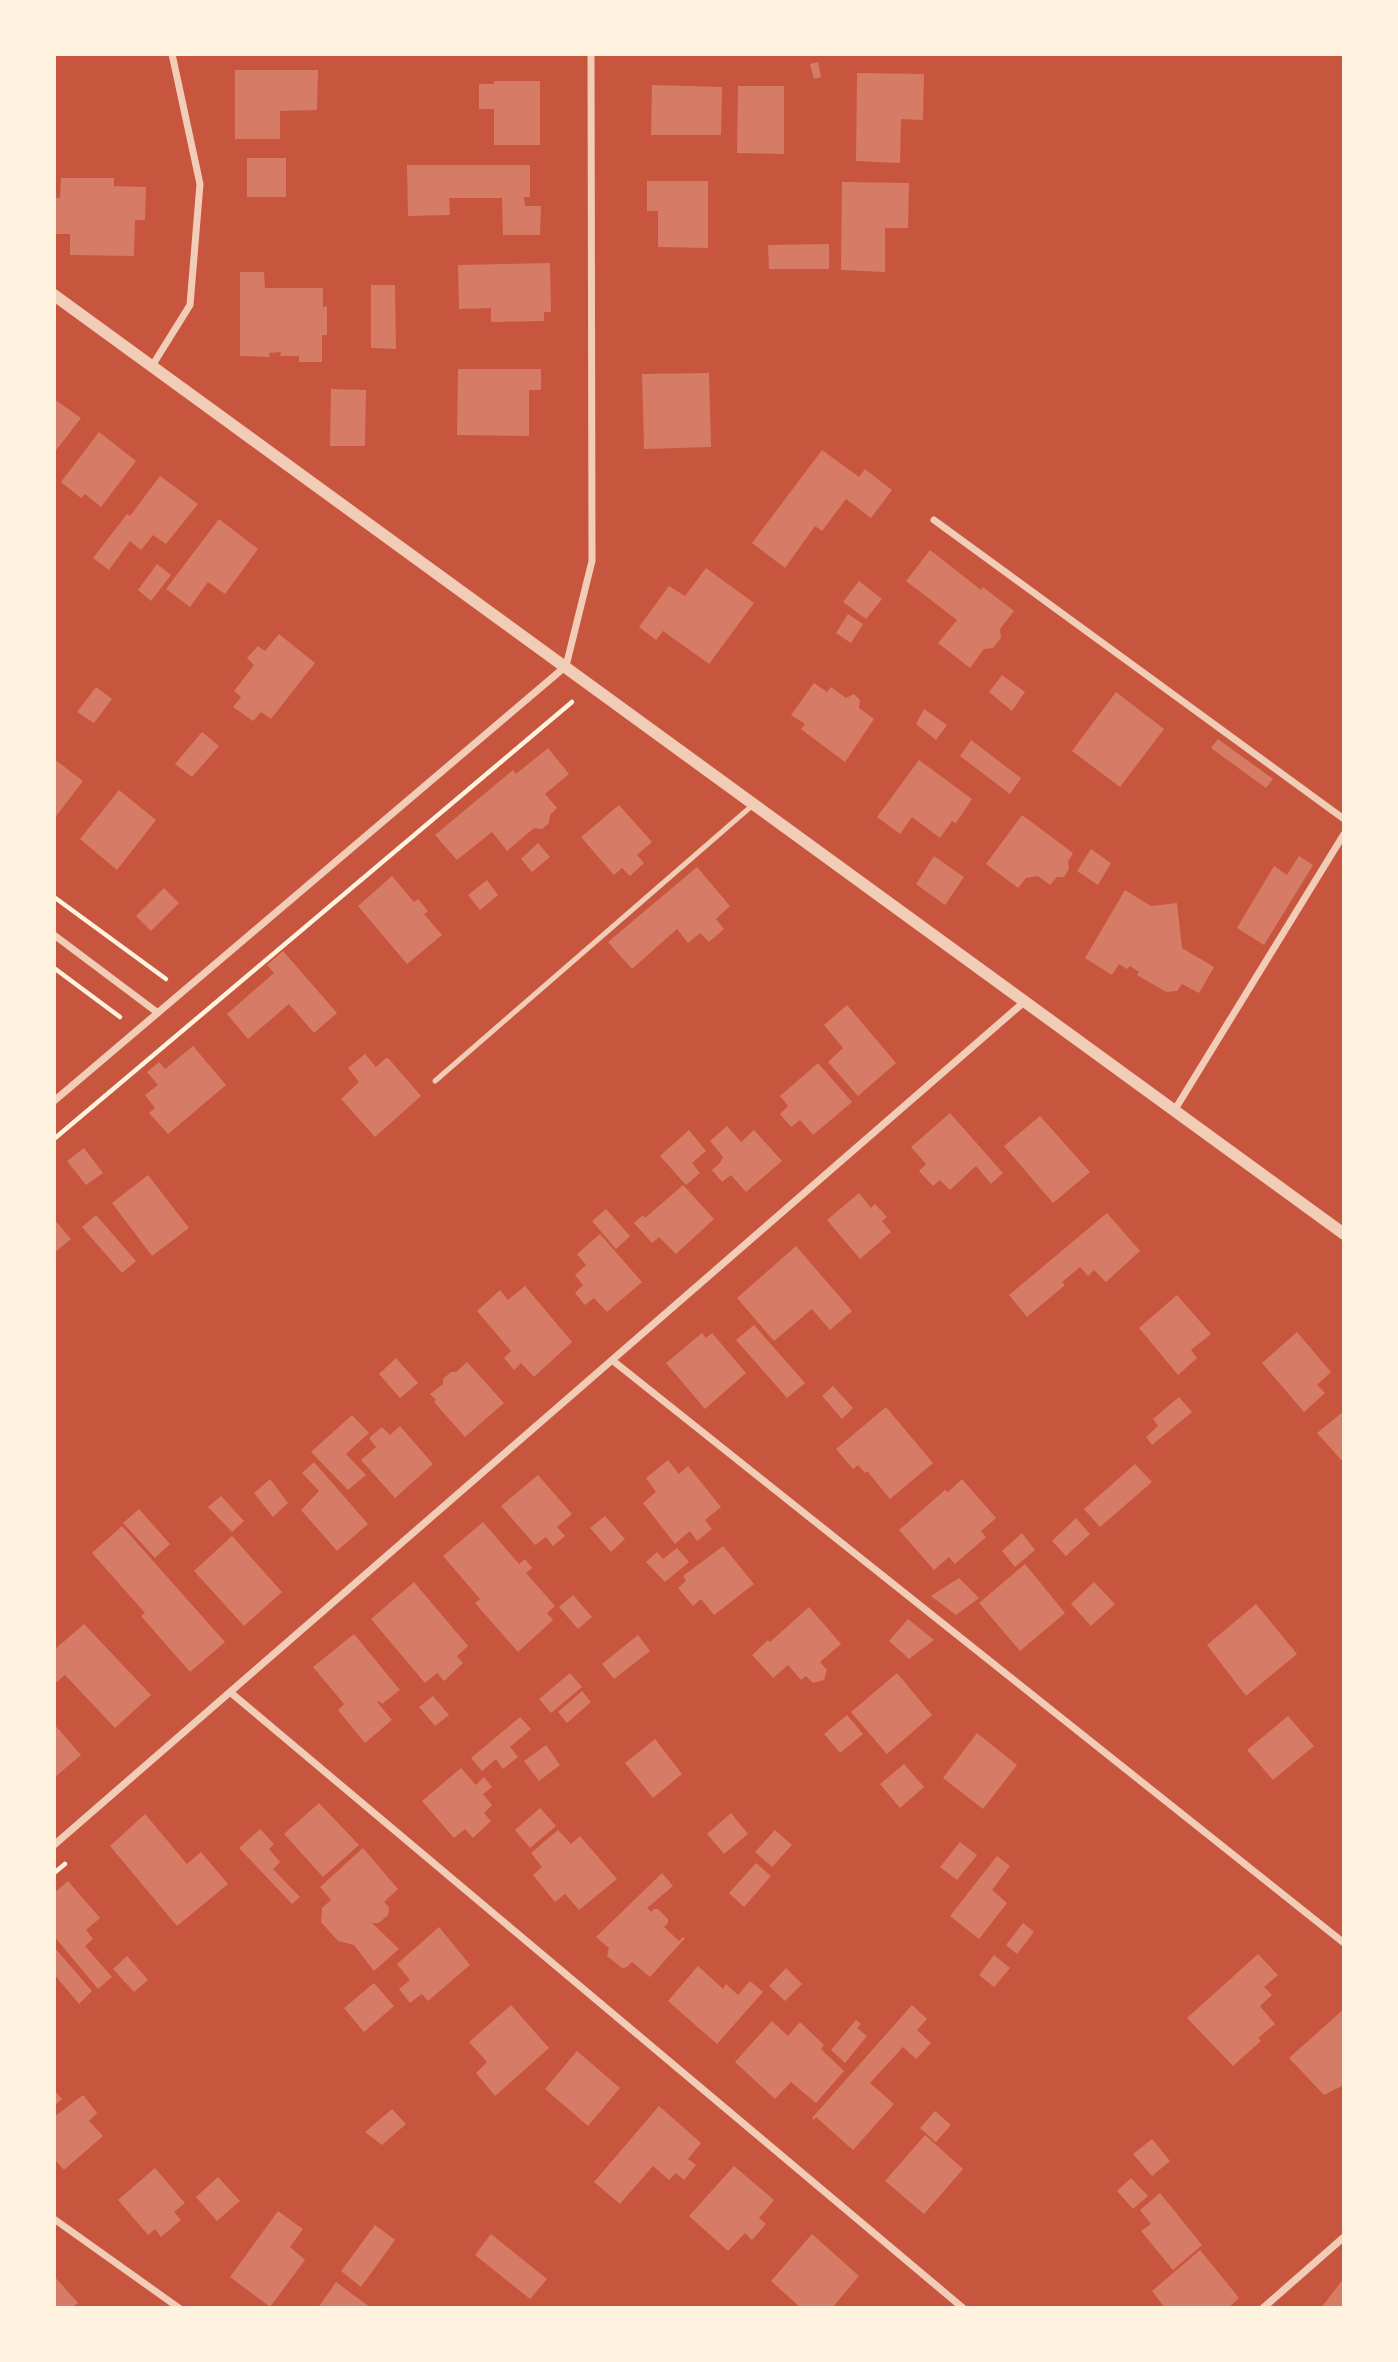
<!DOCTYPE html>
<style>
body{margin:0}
#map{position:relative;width:1398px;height:2362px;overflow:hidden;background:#c8553d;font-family:Rubik,sans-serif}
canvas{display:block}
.frame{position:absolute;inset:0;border:56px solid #fff3e0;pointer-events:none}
</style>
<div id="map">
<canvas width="1398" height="2362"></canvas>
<div class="frame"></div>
</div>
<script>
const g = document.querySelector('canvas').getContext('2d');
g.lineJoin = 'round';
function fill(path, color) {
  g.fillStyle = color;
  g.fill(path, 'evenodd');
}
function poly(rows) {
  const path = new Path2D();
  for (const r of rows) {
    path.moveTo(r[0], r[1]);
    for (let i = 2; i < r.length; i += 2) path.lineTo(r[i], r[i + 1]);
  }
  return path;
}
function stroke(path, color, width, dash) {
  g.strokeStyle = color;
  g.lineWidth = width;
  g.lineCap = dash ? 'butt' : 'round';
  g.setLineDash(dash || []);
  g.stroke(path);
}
fill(poly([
 [818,62,821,77,814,79,810,64],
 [235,70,318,70,317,110,280,111,280,139,235,139],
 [857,73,924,74,923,120,901,119,900,163,856,161],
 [494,81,540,81,540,145,494,145,494,109,479,109,479,84,494,84],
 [652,85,722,87,721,135,651,135],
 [738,86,784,86,784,154,737,153],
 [247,158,286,158,286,197,247,197],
 [407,165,530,165,530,197,524,197,525,206,541,206,540,235,503,235,502,198,449,198,450,215,408,216],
 [61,178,114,178,114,186,146,187,145,220,135,220,134,256,70,255,70,234,54,234,54,198,60,198],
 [647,181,708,181,708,248,658,247,658,211,647,211],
 [842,182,909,183,908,228,885,228,885,272,841,270],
 [829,244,829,269,769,269,768,245],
 [550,263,551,312,544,312,544,321,491,322,491,308,459,309,458,265],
 [240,272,264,272,265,288,323,288,323,307,327,306,327,335,322,335,322,362,299,362,299,356,280,356,281,352,269,353,270,357,240,356],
 [371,285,395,285,396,349,371,348],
 [458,369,541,369,541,390,529,390,529,436,457,435],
 [709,373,711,447,644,449,642,374],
 [331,389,366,390,365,446,330,446],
 [54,399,81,418,54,453],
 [99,432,136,461,101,507,85,494,81,498,61,482],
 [822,450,859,477,865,469,892,490,871,518,846,499,822,531,815,526,785,568,752,543],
 [160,476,198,504,166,544,153,535,141,550,130,541,109,570,93,558,127,514,130,516],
 [219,519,258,549,225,594,208,582,190,607,166,589],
 [930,550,981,590,983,587,1014,611,1000,629,1001,638,993,648,984,649,970,668,938,643,957,620,906,581],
 [157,564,171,575,151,601,138,590],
 [706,568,754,603,709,664,663,631,656,640,639,627,669,586,685,596],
 [859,581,882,599,866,619,843,602],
 [848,614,863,624,851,643,836,633],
 [279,634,315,663,271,719,261,712,253,721,233,707,241,697,234,691,254,665,247,658,258,646,265,651],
 [1002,675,1025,692,1012,711,989,692],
 [814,683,827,692,831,687,846,698,854,694,860,700,859,708,874,719,845,762,801,729,805,724,791,715],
 [96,687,112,699,94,723,77,712],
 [1116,692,1164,729,1120,787,1072,751],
 [924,709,947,725,936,740,916,724],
 [202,732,219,746,192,777,175,764],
 [1218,739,1273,779,1266,788,1211,748],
 [971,740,1021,778,1010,794,960,756],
 [548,748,569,774,545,794,557,808,550,815,549,823,542,829,534,828,507,851,492,832,457,860,435,835,513,770,516,774],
 [54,759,83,781,54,819],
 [919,760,972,799,956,823,952,821,940,838,912,817,900,834,877,817],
 [119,790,156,820,117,870,80,839],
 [619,805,652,842,637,855,644,863,630,876,622,868,614,875,581,837],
 [1022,815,1073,853,1068,862,1069,869,1064,877,1057,877,1050,885,1038,876,1026,878,1018,888,986,864],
 [538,843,550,857,532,872,521,859],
 [1091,849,1111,863,1098,885,1077,871],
 [934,856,964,877,945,905,916,884],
 [1299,856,1313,865,1264,945,1237,928,1274,866,1287,875],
 [697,867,730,906,716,919,724,929,709,942,700,933,688,943,677,929,632,969,608,942],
 [392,876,414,902,418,899,428,911,424,914,442,935,407,964,358,906],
 [487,880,498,895,480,910,468,895],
 [164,888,179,903,151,931,136,916],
 [1125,890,1151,906,1177,903,1182,948,1214,967,1199,993,1182,984,1177,991,1166,992,1137,975,1139,972,1130,966,1127,969,1119,964,1112,975,1085,958],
 [283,951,337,1013,314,1033,289,1004,248,1039,227,1014,274,973,267,965],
 [847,1005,896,1063,858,1096,828,1062,843,1048,824,1025],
 [193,1046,226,1085,168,1134,149,1113,155,1108,145,1095,158,1085,147,1072,159,1062,165,1069],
 [365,1054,376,1067,386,1058,389,1059,421,1096,375,1137,341,1099,359,1082,348,1068],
 [818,1063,852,1102,813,1135,800,1120,791,1127,780,1114,788,1106,780,1096],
 [950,1113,1003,1173,991,1184,976,1166,950,1190,940,1180,933,1186,919,1171,926,1164,911,1147],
 [1040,1116,1090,1172,1053,1203,1004,1146],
 [727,1126,741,1142,754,1130,782,1161,746,1192,731,1175,722,1182,712,1170,720,1163,723,1157,710,1141],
 [689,1130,706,1151,692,1163,700,1173,686,1185,660,1156],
 [84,1148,103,1173,86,1185,67,1161],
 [148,1175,189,1228,152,1256,112,1203],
 [683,1185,714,1219,676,1254,659,1237,652,1243,634,1223,643,1215,645,1218],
 [859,1193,871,1208,875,1204,887,1217,882,1221,891,1232,860,1259,827,1220],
 [606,1209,630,1236,616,1249,592,1221],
 [1107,1213,1140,1251,1106,1282,1094,1270,1088,1276,1080,1267,1062,1282,1065,1285,1027,1317,1009,1295],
 [96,1215,136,1261,122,1273,82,1227],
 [54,1219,71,1239,54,1253],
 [600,1234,642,1282,607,1312,594,1298,585,1305,575,1293,583,1285,575,1275,586,1265,577,1254],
 [796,1246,852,1311,830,1330,812,1309,774,1341,737,1298],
 [525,1286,572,1342,534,1377,521,1363,514,1370,504,1358,511,1351,477,1311,500,1290,508,1300],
 [1177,1295,1211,1334,1191,1350,1197,1358,1178,1375,1139,1328],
 [754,1325,805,1383,787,1398,736,1340],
 [1297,1332,1331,1372,1317,1385,1325,1393,1304,1412,1262,1363],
 [702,1333,706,1338,712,1333,746,1373,705,1409,666,1363],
 [396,1358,418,1383,400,1398,379,1374],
 [467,1362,504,1403,465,1437,434,1402,436,1400,430,1394,443,1384,443,1379,451,1372,456,1372],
 [833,1386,853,1408,842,1419,822,1396],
 [1179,1397,1192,1412,1152,1445,1146,1437,1158,1426,1153,1419],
 [886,1407,933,1463,890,1499,867,1471,865,1473,858,1465,853,1469,836,1449],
 [1344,1411,1344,1463,1317,1433],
 [352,1415,369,1433,346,1454,366,1475,348,1490,311,1452],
 [400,1426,433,1464,395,1498,361,1460,376,1447,369,1438,382,1427,390,1435],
 [668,1460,679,1474,688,1466,721,1507,705,1520,712,1529,697,1541,690,1531,675,1544,643,1503,656,1492,646,1478],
 [314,1462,368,1524,337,1551,301,1510,319,1491,302,1473],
 [1135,1464,1152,1482,1100,1527,1084,1509],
 [538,1475,572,1514,557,1527,565,1536,553,1546,546,1537,535,1545,501,1506],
 [270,1479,288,1503,273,1517,254,1493],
 [962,1479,996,1518,981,1531,986,1537,955,1564,949,1557,934,1570,899,1530,945,1490,948,1492],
 [221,1496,244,1521,232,1532,208,1507],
 [139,1509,170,1544,155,1558,123,1523],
 [605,1516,625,1539,611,1552,590,1528],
 [1076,1518,1090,1534,1066,1556,1052,1541],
 [483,1522,519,1564,525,1559,532,1568,526,1573,555,1606,547,1613,553,1620,518,1652,475,1603,480,1599,443,1556],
 [122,1526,225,1642,190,1672,141,1616,145,1613,92,1553],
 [1022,1533,1035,1550,1015,1567,1002,1551],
 [232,1536,282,1592,244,1626,194,1571],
 [723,1546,754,1584,714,1615,701,1599,693,1606,678,1588,686,1581,683,1576],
 [677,1548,689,1562,665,1582,646,1562,657,1552,663,1559],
 [1025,1564,1065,1613,1020,1651,979,1603],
 [959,1578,979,1598,956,1615,931,1596],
 [414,1582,468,1646,457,1656,463,1663,444,1681,437,1673,425,1683,371,1619],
 [1094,1582,1115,1604,1091,1626,1071,1604],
 [573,1595,592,1617,578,1629,559,1607],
 [1256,1604,1297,1654,1246,1696,1207,1645],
 [809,1607,841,1644,820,1662,827,1670,824,1680,813,1683,806,1676,801,1680,788,1665,773,1678,752,1655,768,1640,770,1642],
 [908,1619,934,1640,909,1659,889,1641],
 [84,1624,151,1695,115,1728,65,1675,54,1684,54,1650],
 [354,1634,400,1690,382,1704,379,1701,377,1702,392,1720,365,1743,338,1710,344,1704,313,1667],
 [638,1635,650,1651,614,1679,602,1664],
 [570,1673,582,1687,551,1713,539,1699],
 [897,1673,932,1715,887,1754,851,1712],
 [582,1691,591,1702,567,1723,558,1712],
 [433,1696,449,1715,435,1726,419,1707],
 [847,1715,863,1734,840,1753,824,1734],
 [1288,1716,1314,1746,1273,1780,1247,1750],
 [520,1717,531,1729,510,1747,518,1757,503,1769,496,1759,482,1771,471,1758],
 [54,1724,81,1755,54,1778],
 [977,1733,1017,1765,983,1809,943,1778],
 [655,1739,682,1774,653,1798,625,1763],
 [546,1745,560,1765,539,1781,524,1761],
 [904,1764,924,1787,900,1808,880,1784],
 [461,1768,476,1785,484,1777,492,1787,483,1794,492,1805,484,1813,491,1821,473,1838,465,1829,454,1838,422,1801],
 [319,1803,359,1845,323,1877,284,1834],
 [540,1808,556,1826,530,1848,515,1830],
 [731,1813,748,1834,724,1854,707,1834],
 [145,1814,187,1864,201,1852,228,1884,177,1926,110,1846],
 [260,1829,274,1844,269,1849,280,1862,273,1869,300,1897,292,1904,239,1848],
 [558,1830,571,1844,580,1836,617,1879,579,1910,565,1894,555,1902,533,1875,542,1867,531,1853],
 [775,1830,792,1845,772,1867,755,1852],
 [960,1842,977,1855,957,1880,940,1867],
 [363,1848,398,1889,384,1902,389,1907,388,1915,379,1923,372,1923,399,1949,374,1971,354,1945,338,1941,321,1922,322,1908,331,1900,320,1887],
 [997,1856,1010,1866,992,1890,1007,1903,979,1939,950,1916],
 [756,1863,771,1876,744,1907,729,1893],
 [662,1873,673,1886,647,1908,652,1912,653,1909,658,1909,668,1919,668,1923,664,1927,679,1941,683,1937,685,1938,650,1977,632,1962,627,1967,622,1968,607,1956,609,1948,596,1937],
 [68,1881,100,1918,86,1930,93,1939,85,1946,112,1977,98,1989,54,1936,54,1893],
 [1023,1923,1034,1932,1017,1954,1006,1945],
 [439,1927,470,1965,428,2001,422,1994,410,2003,399,1989,410,1980,397,1964],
 [54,1947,92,1991,79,2004,54,1974],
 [1258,1954,1278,1975,1264,1987,1272,1995,1260,2006,1275,2024,1258,2038,1261,2041,1233,2066,1187,2018],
 [994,1955,1010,1968,994,1987,979,1975],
 [127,1956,148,1980,134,1992,113,1969],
 [698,1966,723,1989,726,1984,738,1995,750,1981,763,1992,717,2044,668,2001],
 [786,1968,802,1984,785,2001,769,1986],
 [374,1983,394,2006,364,2032,344,2008],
 [511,2005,549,2048,495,2096,476,2073,487,2062,469,2042],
 [912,2005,927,2019,917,2030,931,2043,916,2059,903,2047,870,2083,894,2104,853,2150,816,2117,814,2120,812,2118],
 [1344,2009,1344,2085,1324,2095,1289,2058],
 [856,2020,861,2024,857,2028,867,2036,845,2063,831,2050],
 [772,2021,788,2036,800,2022,824,2045,821,2049,844,2071,816,2103,791,2082,775,2099,735,2062],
 [577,2051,620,2088,588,2126,545,2089],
 [54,2090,62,2099,54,2106],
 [83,2095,97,2113,89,2121,103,2136,64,2170,54,2159,54,2117],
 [659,2106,701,2143,688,2159,696,2165,684,2180,676,2173,669,2180,653,2166,620,2204,594,2182],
 [392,2109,406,2124,382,2145,365,2132],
 [935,2111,951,2125,936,2142,920,2128],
 [925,2135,963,2169,924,2214,885,2181],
 [1152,2139,1170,2161,1152,2176,1133,2154],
 [734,2166,774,2200,759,2218,766,2224,752,2240,745,2233,728,2251,689,2216],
 [155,2168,185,2203,174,2212,181,2220,161,2237,155,2229,148,2235,118,2200],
 [218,2177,240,2201,217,2221,196,2197],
 [1131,2178,1148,2196,1133,2209,1117,2191],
 [1160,2193,1202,2245,1173,2270,1141,2231,1151,2224,1140,2210],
 [278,2211,303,2229,290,2247,305,2260,270,2307,230,2277],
 [375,2225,395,2240,361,2287,341,2271],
 [491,2234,547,2279,530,2299,475,2255],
 [812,2234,859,2276,832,2308,801,2308,771,2281],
 [1200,2250,1239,2298,1228,2308,1165,2308,1152,2291],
 [54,2276,78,2303,74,2306,75,2308,54,2308],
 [1344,2278,1344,2308,1321,2308],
 [336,2282,371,2308,318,2308]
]), '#d67c66');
stroke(poly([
 [54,897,166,979],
 [54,968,120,1017],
 [54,1139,572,702],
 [54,1873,65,1864]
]), '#fff3e0', 4.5);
stroke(poly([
 [435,1081,754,804]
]), '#f1ccb7', 5);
stroke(poly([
 [152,366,190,305,200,184,172,54],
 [934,520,1344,819],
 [54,935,158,1013],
 [54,1101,566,666,592,561,591,54],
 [1174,1111,1344,834],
 [612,1360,1344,1943],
 [230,1692,963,2308],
 [54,1845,1024,1002],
 [54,2219,179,2308],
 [1263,2308,1344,2237]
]), '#f1ccb7', 7);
stroke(poly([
 [54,295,1344,1234]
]), '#f1ccb7', 12);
</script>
